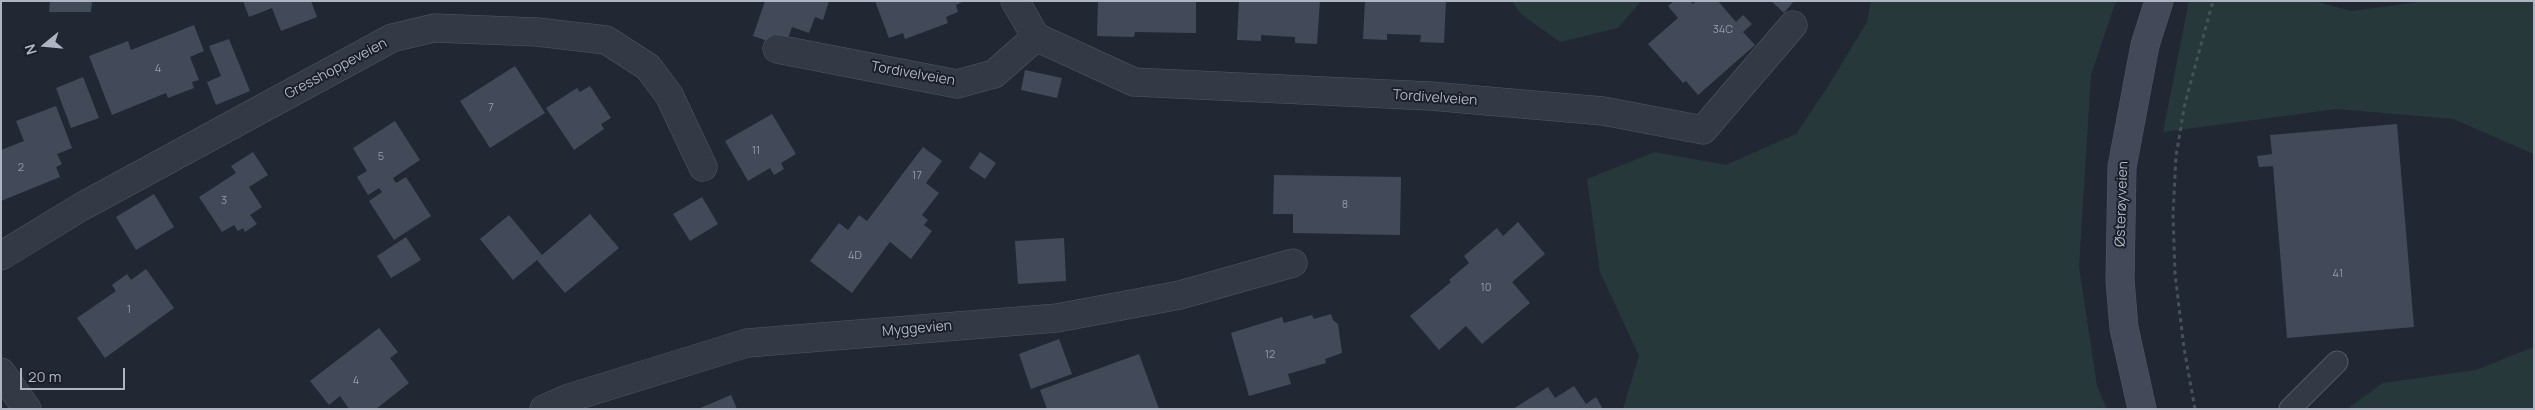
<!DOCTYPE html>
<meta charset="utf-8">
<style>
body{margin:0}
#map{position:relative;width:2535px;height:410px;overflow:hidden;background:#212834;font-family:Manrope,sans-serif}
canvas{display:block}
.frame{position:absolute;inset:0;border:2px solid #aeb4c2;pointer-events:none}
.north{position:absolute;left:20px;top:20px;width:50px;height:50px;-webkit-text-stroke:4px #1a1f2a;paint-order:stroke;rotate:253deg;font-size:14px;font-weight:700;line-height:20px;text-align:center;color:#aeb4c2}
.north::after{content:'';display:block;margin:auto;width:18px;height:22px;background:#aeb4c2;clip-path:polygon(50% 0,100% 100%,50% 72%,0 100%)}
.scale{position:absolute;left:20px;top:368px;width:105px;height:22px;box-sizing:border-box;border:2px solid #aeb4c2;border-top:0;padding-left:6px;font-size:15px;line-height:18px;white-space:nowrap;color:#aeb4c2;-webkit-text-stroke:4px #1a1f2a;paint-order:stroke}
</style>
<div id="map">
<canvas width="2535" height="410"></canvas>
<div class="frame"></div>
<div class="north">N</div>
<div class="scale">20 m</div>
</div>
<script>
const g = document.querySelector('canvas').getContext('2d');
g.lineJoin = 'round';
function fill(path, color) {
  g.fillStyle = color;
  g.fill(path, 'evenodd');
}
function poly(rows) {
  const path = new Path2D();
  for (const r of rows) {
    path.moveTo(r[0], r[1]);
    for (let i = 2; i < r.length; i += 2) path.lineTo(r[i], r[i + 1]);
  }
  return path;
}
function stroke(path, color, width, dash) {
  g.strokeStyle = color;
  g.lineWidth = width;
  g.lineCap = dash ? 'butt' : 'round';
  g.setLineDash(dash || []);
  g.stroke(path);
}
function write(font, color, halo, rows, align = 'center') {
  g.font = font + ' Manrope,sans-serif';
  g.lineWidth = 4;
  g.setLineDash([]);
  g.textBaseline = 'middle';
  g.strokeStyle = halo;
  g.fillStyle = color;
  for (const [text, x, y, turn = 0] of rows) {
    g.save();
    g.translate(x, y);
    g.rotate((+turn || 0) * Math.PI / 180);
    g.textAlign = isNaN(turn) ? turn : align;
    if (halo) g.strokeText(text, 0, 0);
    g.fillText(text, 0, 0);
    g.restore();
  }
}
fill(poly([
 [1512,1,1641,1,1618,28,1560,42,1521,14],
 [1871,1,2116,1,2091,75,2079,267,2097,386,2107,409,1623,409,1639,356,1600,272,1587,179,1655,152,1726,165,1796,134,1829,85,1867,22],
 [2189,1,2314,1,2351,11,2427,1,2534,1,2534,154,2453,119,2337,109,2163,132],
 [2534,347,2534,409,2347,409,2383,383,2476,370]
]), '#27383a');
fill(poly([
 [50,1,92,1,91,12,49,12],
 [243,1,311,1,317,17,281,31,272,8,249,17],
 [765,1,829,1,823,20,815,17,809,33,792,27,785,47,753,36],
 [875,1,964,1,956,5,958,12,946,17,948,23,905,39,903,33,889,38],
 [1098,1,1196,1,1196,33,1135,32,1134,37,1097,36],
 [1239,1,1320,1,1317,44,1295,43,1295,37,1261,35,1261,41,1237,40],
 [1365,1,1446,1,1444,43,1420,42,1421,35,1387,34,1387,40,1363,39],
 [1674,1,1690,1,1693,4,1696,1,1718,1,1736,22,1743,15,1752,24,1743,32,1755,45,1698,95,1686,81,1683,83,1648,44,1678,18,1668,6],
 [1771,1,1794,1,1784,13],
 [194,25,204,51,190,57,199,80,192,82,194,88,168,98,166,93,112,115,89,56,128,41,131,50],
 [229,39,250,91,216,105,207,82,221,76,209,46],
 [515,66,545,113,490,148,460,101],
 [1025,70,1062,78,1057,98,1021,90],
 [83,77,99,118,71,128,56,88],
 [590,86,611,118,601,124,604,129,574,150,546,108,577,88,580,92],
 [56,106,72,148,57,154,62,164,56,167,60,177,1,201,1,150,24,141,16,121],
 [772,114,796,154,781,163,784,169,774,175,770,168,748,181,725,141],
 [395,121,420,160,393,178,396,183,406,177,431,216,394,240,369,201,382,192,379,188,368,195,357,177,367,171,353,148],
 [2397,124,2414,327,2287,338,2273,166,2259,167,2257,156,2272,154,2270,135],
 [923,147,942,161,926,183,939,193,922,215,928,220,924,225,932,231,911,259,890,242,852,293,810,261,839,223,848,230,859,215,867,221],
 [253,152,268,175,249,187,262,207,250,215,257,224,245,232,243,228,238,231,234,225,222,232,199,197,236,173,231,166],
 [980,152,996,163,985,179,969,168],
 [1274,175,1401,177,1400,235,1293,233,1293,214,1273,214],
 [154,194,174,227,136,250,116,217],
 [702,197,718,224,690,241,673,214],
 [590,214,619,248,565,293,537,260,513,280,480,239,509,215,542,255],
 [1518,222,1545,254,1512,282,1530,303,1482,344,1466,326,1439,350,1410,316,1451,282,1449,280,1469,263,1464,256,1497,228,1503,236],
 [406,237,421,260,391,278,377,256],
 [1064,238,1066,281,1018,284,1015,241],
 [146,269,174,308,105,358,77,318,116,291,112,285,127,274,131,280],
 [1331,314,1333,320,1338,324,1342,353,1325,359,1326,363,1288,374,1291,384,1249,396,1231,333,1282,317,1284,323,1312,315,1314,319],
 [379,328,398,352,390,358,409,383,376,409,349,409,340,396,329,405,310,381],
 [1059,339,1072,374,1031,389,1019,354],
 [1139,354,1159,409,1047,409,1040,390],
 [1574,386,1586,404,1596,397,1603,409,1513,409,1548,387,1555,398],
 [731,395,737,409,698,409]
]), '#424a59');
const service = poly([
 [2290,409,2337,362]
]);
const minor = poly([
 [1015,1,1036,37,1134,82,1430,96,1603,111,1703,130,1793,25],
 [777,49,957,84,994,74,1036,37],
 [1,256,81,207,392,38,434,28,537,32,606,40,648,67,669,95,703,167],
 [1,372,27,409],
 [544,409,569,398,747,343,1057,318,1180,295,1293,263]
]);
const secondary = poly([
 [2142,409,2124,328,2120,280,2122,167,2145,45,2159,1]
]);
stroke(service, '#525763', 23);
stroke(minor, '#525763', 29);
stroke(secondary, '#525763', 29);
stroke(poly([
 [2195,409,2184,348,2175,274,2173,214,2176,156,2185,103,2213,1]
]), '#445357', 3, [4, 4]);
stroke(service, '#343a45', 21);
stroke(minor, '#343a45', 28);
stroke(secondary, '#434958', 28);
write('11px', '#939aa8', null, [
 ["34C",1723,30],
 ["4",158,69],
 ["7",491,108],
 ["11",756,151],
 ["5",381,157],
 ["2",21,168],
 ["17",917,176],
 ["3",224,201],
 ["8",1345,205],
 ["4D",855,256],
 ["41",2338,274],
 ["10",1486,288],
 ["1",129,310],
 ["12",1270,355],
 ["4",356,381]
]);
write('14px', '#aeb4c2', '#1a1f2a', [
 ["Gresshoppeveien",336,69,-28],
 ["Tordivelveien",913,74,10],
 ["Tordivelveien",1435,98,4],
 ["Østerøyveien",2122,204,-88],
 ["Myggevien",917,329,-5]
]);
</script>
